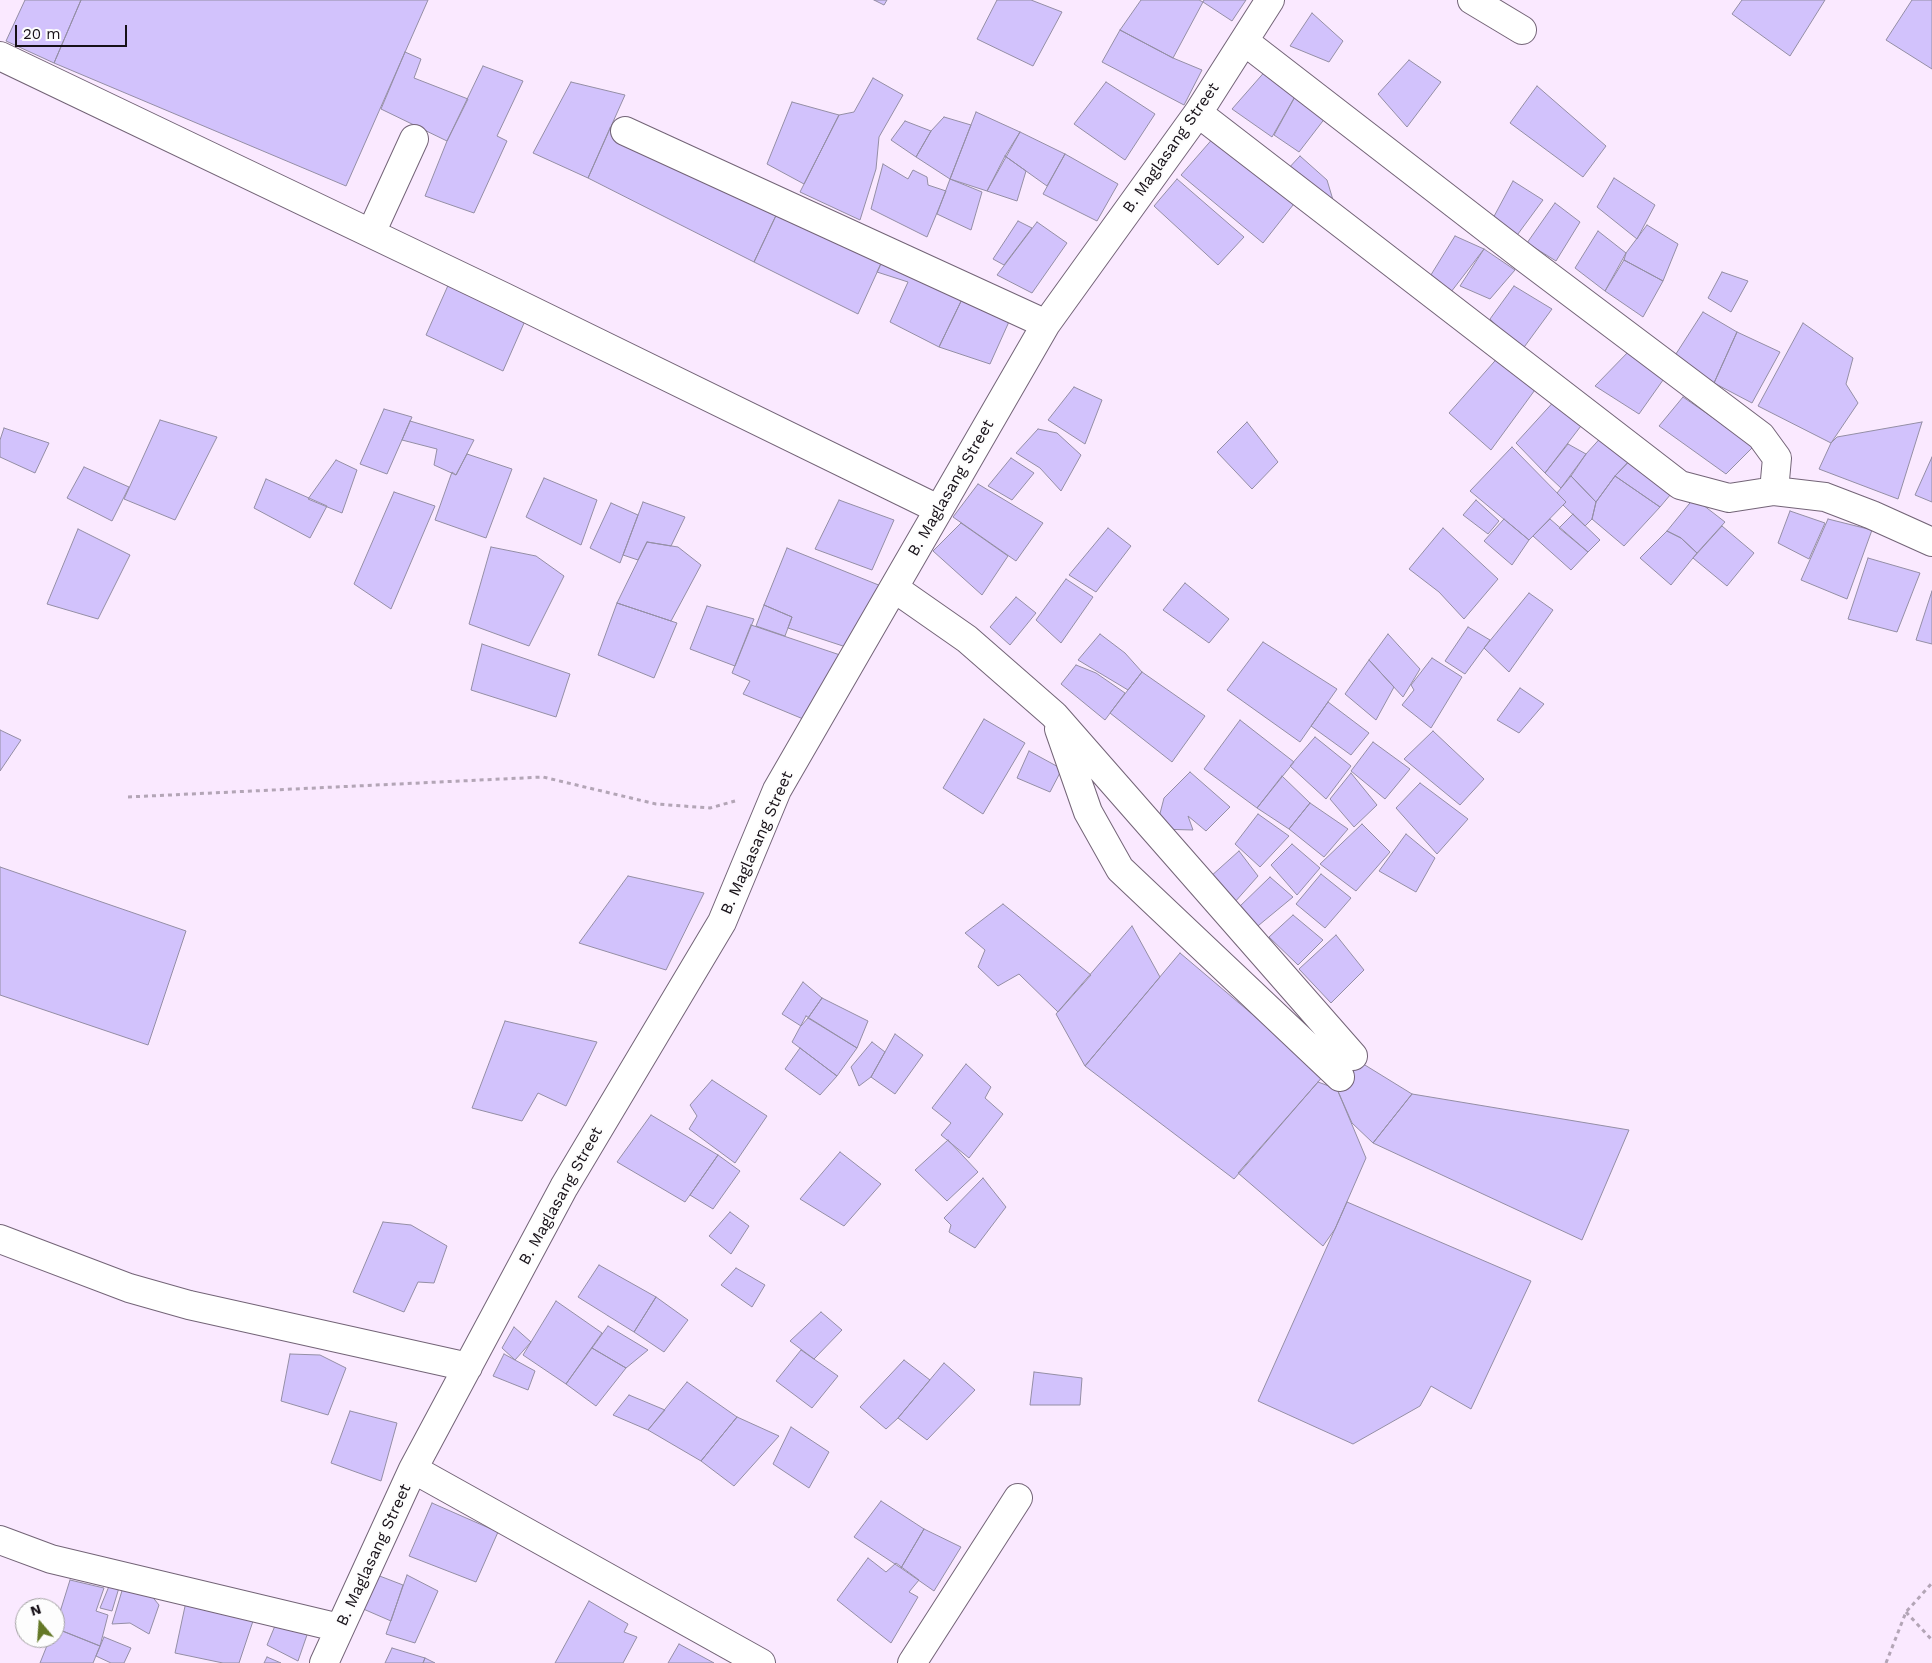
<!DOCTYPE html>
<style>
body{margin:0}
#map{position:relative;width:1932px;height:1663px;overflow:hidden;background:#fae9ff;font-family:"Work Sans",sans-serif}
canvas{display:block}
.north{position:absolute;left:15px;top:1598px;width:50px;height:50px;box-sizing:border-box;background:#fdfdfd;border:1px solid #a19fa1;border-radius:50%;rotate:342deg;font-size:14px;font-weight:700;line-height:20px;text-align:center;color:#171118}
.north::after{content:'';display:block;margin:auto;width:18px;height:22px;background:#647827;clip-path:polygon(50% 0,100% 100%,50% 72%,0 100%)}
.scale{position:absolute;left:15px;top:25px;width:112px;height:22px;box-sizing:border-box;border:2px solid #171118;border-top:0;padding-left:6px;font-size:15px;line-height:18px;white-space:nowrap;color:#171118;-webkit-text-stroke:4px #fdfdfd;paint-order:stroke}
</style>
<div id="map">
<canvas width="1932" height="1663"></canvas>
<div class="north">N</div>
<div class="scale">20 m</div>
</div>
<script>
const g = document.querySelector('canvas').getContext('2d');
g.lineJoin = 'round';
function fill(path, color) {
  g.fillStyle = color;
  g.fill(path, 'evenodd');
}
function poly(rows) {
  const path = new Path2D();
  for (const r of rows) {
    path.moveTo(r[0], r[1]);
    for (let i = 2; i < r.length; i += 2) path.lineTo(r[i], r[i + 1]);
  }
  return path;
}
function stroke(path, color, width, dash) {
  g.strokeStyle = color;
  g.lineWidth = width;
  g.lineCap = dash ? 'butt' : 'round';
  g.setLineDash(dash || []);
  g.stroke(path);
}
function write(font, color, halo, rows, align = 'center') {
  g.font = font + ' "Work Sans",sans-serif';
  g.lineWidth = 4;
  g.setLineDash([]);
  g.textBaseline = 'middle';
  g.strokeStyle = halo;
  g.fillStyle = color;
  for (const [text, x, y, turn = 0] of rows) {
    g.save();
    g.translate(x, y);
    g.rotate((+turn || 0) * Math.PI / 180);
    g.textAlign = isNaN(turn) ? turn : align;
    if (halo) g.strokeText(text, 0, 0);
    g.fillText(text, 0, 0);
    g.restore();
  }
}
const building = poly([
 [25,0,81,0,54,63,6,41,25,0],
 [81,0,428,0,346,186,54,63,81,0],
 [874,0,887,0,884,5,874,0],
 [997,0,1031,0,1062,12,1033,66,977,39,997,0],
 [1141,0,1199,0,1203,2,1173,58,1120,30,1141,0],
 [1204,0,1246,0,1232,21,1203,2,1204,0],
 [1742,0,1825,0,1790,56,1732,14,1742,0],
 [1912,0,1932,0,1932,69,1886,40,1912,0],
 [1312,13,1343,41,1329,62,1290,46,1312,13],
 [1120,30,1173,58,1202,70,1184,105,1102,62,1120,30],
 [405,52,421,59,414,78,468,99,447,141,381,109,405,52],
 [1409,60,1441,82,1407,127,1378,94,1409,60],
 [483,66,523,81,497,136,507,141,474,213,425,196,447,141,483,66],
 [1268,68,1297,93,1272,137,1232,109,1268,68],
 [873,78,903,95,879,137,876,169,860,220,800,192,839,115,854,112,873,78],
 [571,82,625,95,588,178,533,153,571,82],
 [1106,82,1155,114,1125,160,1074,124,1106,82],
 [1537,86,1606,146,1583,177,1510,123,1537,86],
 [1297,93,1329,113,1299,152,1274,135,1297,93],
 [792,102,839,115,804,184,767,164,792,102],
 [976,112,1020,132,987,191,950,179,976,112],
 [944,117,971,125,950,179,916,157,931,131,944,117],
 [905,121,931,131,916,157,891,140,905,121],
 [610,128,780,207,754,262,588,178,610,128],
 [1020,132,1065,154,1047,186,1005,156,1020,132],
 [1215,136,1297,200,1263,243,1181,175,1215,136],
 [1065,154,1118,184,1097,221,1043,194,1065,154],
 [1005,156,1026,171,1017,201,987,191,1005,156],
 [1300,156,1327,180,1333,200,1286,171,1300,156],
 [883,164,908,179,913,170,927,177,928,185,946,191,927,237,871,209,883,164],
 [1614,178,1655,205,1637,239,1597,207,1614,178],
 [950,179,982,192,971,230,937,214,950,179],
 [1177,179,1244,237,1218,265,1154,206,1177,179],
 [1513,181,1543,200,1515,238,1491,222,1513,181],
 [1555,203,1580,222,1556,261,1527,243,1555,203],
 [780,207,885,255,858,314,754,262,780,207],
 [1018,221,1032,228,1004,265,993,259,1018,221],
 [1037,222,1067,243,1032,293,997,275,1037,222],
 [1647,225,1678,244,1663,281,1624,260,1626,253,1647,225],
 [1598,231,1626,253,1605,291,1575,268,1598,231],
 [1455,236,1484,249,1451,292,1429,278,1455,236],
 [1484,249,1515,270,1490,299,1460,286,1484,249],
 [885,255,965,293,939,347,890,322,908,282,877,272,885,255],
 [1624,260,1663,281,1643,317,1605,291,1624,260],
 [1722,272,1748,281,1731,312,1708,298,1722,272],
 [450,281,528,314,503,371,426,335,450,281],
 [1514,286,1552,309,1522,350,1490,319,1514,286],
 [965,293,1012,315,990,364,939,347,965,293],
 [1703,312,1737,332,1714,383,1674,357,1703,312],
 [1803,323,1853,358,1846,384,1858,403,1831,443,1758,406,1803,323],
 [1737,332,1780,352,1752,403,1714,383,1737,332],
 [1632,348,1668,373,1639,414,1595,386,1632,348],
 [1501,354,1540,383,1491,450,1449,413,1501,354],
 [1074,387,1102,400,1085,444,1048,420,1074,387],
 [1558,397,1587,418,1545,473,1516,443,1558,397],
 [1683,397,1754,446,1726,474,1659,426,1683,397],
 [384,409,412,417,387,474,360,464,384,409],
 [160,420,217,437,175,520,124,499,160,420],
 [410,421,474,440,456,475,434,465,437,449,402,440,410,421],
 [1247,422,1278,462,1252,489,1217,452,1247,422],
 [1922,422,1898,499,1819,469,1831,443,1837,437,1922,422],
 [4,428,49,443,35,473,0,457,0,440,4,428],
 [1038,429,1057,433,1081,455,1061,491,1040,468,1016,453,1038,429],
 [1605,433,1635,455,1615,476,1596,502,1571,476,1586,454,1605,433],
 [1568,444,1586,454,1561,488,1545,473,1568,444],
 [1512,447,1566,502,1529,540,1470,491,1512,447],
 [467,454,512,469,486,538,435,520,452,472,456,475,467,454],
 [1635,455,1676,488,1660,507,1615,476,1635,455],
 [1932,457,1932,502,1915,495,1932,457],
 [1011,458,1034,473,1012,500,988,486,1011,458],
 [336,460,357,470,342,513,308,499,336,460],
 [84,467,129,487,112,521,67,498,84,467],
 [1571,476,1596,502,1592,519,1585,526,1563,505,1566,502,1557,493,1571,476],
 [1615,476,1660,507,1624,546,1592,519,1596,502,1615,476],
 [544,478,597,500,581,545,526,517,544,478],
 [266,479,327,506,310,538,254,508,266,479],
 [978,484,1043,523,1016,561,953,517,978,484],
 [394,492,435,506,391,609,354,584,394,492],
 [1694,498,1725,522,1697,553,1681,538,1667,531,1694,498],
 [839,500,894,520,872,570,815,549,839,500],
 [1476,500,1499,521,1488,534,1463,515,1476,500],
 [643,502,685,517,671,546,647,542,638,560,623,555,643,502],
 [611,503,638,515,620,563,590,548,611,503],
 [1790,511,1825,523,1809,559,1778,543,1790,511],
 [1573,514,1600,540,1588,552,1559,528,1573,514],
 [1504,519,1529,540,1512,565,1484,541,1504,519],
 [1550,519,1588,552,1571,570,1533,536,1550,519],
 [1828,519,1872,530,1847,599,1801,580,1828,519],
 [961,523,1008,556,982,595,933,551,961,523],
 [1722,526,1754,553,1727,586,1693,558,1722,526],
 [1108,528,1131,546,1096,592,1069,575,1108,528],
 [1443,528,1498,579,1464,619,1439,592,1409,569,1443,528],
 [78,529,130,555,98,619,47,604,78,529],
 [1667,531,1681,538,1697,553,1671,585,1640,558,1667,531],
 [647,542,678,547,701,565,671,621,617,603,647,542],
 [491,547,536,556,564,576,529,646,469,624,491,547],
 [787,548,881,586,846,647,788,628,792,617,764,605,787,548],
 [1868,558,1920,573,1897,632,1848,619,1868,558],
 [1066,579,1093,597,1061,643,1036,620,1066,579],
 [1185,583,1229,619,1209,643,1163,610,1185,583],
 [1932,591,1932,644,1916,640,1932,591],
 [1529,593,1553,610,1509,672,1484,648,1529,593],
 [1016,597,1036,613,1010,645,990,627,1016,597],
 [617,603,677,623,654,678,598,655,617,603],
 [764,605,792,617,785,636,756,626,764,605],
 [707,606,754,619,735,666,690,649,707,606],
 [751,625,846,657,808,721,743,694,750,681,732,673,751,625],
 [1468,627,1490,640,1465,674,1445,661,1468,627],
 [1100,634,1125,653,1142,672,1128,690,1078,660,1100,634],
 [1388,634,1420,669,1403,697,1369,660,1388,634],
 [1263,642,1337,689,1300,742,1227,690,1263,642],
 [482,644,570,674,556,717,471,690,482,644],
 [1432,658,1462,677,1431,728,1402,705,1414,690,1411,685,1432,658],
 [1369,660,1394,687,1376,720,1345,694,1369,660],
 [1076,665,1096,673,1125,693,1105,720,1061,684,1076,665],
 [1142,672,1205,716,1172,762,1110,713,1142,672],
 [1520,688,1544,704,1519,733,1497,720,1520,688],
 [1328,702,1369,733,1351,755,1311,726,1328,702],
 [984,719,1025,743,983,814,943,788,984,719],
 [1240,720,1294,762,1257,808,1204,769,1240,720],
 [0,730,21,740,0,771,0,730],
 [1433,731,1484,779,1460,805,1404,759,1433,731],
 [1315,737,1351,766,1326,799,1290,766,1315,737],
 [1373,742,1410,769,1385,799,1351,771,1373,742],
 [1029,751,1062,769,1050,792,1017,778,1029,751],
 [1190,772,1230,807,1206,831,1188,816,1193,830,1156,829,1164,798,1190,772],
 [1351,773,1377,805,1354,827,1330,799,1351,773],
 [1282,776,1310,803,1289,829,1257,808,1282,776],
 [1420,783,1468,819,1437,854,1396,808,1420,783],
 [1310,803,1348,829,1324,857,1289,829,1310,803],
 [1258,814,1289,836,1260,867,1235,844,1258,814],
 [1362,824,1390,852,1356,891,1320,864,1362,824],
 [1406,834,1435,858,1416,892,1379,871,1406,834],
 [1292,844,1320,868,1297,895,1271,865,1292,844],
 [1239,851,1258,876,1234,903,1210,877,1239,851],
 [0,867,186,931,148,1045,0,995,0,867],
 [1321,874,1351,898,1325,928,1296,904,1321,874],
 [628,876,704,893,666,970,579,943,628,876],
 [1270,877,1293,897,1253,930,1236,910,1270,877],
 [1003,904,1091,975,1058,1012,1019,974,998,986,978,967,985,950,965,933,1003,904],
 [1293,915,1323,940,1298,965,1269,937,1293,915],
 [1132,926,1160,977,1085,1066,1056,1014,1132,926],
 [1336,935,1364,970,1331,1003,1299,969,1336,935],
 [1180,953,1324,1075,1234,1179,1085,1066,1180,953],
 [803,982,822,998,808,1018,801,1026,782,1014,803,982],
 [822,998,868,1021,857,1048,808,1018,822,998],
 [806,1016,857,1048,837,1076,792,1042,806,1016],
 [505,1021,597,1042,566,1106,538,1093,522,1121,472,1108,505,1021],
 [895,1034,923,1055,895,1094,871,1077,895,1034],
 [872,1042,885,1052,871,1077,859,1086,851,1067,872,1042],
 [800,1048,837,1076,820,1095,785,1069,800,1048],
 [1360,1062,1412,1094,1373,1143,1352,1123,1337,1089,1360,1062],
 [966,1064,991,1087,985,1098,1003,1114,969,1158,941,1135,951,1123,932,1108,966,1064],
 [712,1080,767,1116,735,1163,689,1129,697,1116,690,1105,712,1080],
 [1318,1082,1337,1089,1366,1158,1335,1229,1323,1246,1238,1173,1318,1082],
 [1412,1094,1629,1130,1582,1240,1373,1143,1412,1094],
 [651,1115,718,1155,685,1202,617,1162,651,1115],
 [948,1140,978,1172,947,1201,915,1170,948,1140],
 [840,1152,881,1184,844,1226,800,1199,840,1152],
 [718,1155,740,1171,713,1209,690,1195,718,1155],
 [983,1178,1006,1207,975,1248,949,1232,951,1225,944,1218,983,1178],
 [1347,1202,1531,1281,1471,1409,1431,1386,1420,1406,1353,1444,1258,1401,1347,1202],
 [730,1212,749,1226,731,1254,709,1236,730,1212],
 [383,1222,411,1225,447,1246,434,1283,418,1282,404,1312,353,1292,383,1222],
 [599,1265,656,1297,634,1332,578,1297,599,1265],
 [736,1268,765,1285,752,1307,721,1285,736,1268],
 [656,1297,688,1320,664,1352,634,1332,656,1297],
 [556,1301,602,1333,566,1384,523,1355,556,1301],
 [821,1312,842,1330,814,1359,790,1341,821,1312],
 [608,1326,648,1350,626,1368,592,1348,608,1326],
 [514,1327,531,1342,515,1360,502,1348,514,1327],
 [592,1348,626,1368,596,1406,566,1384,592,1348],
 [801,1350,838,1376,812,1408,776,1381,801,1350],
 [290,1354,320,1355,346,1368,328,1415,281,1401,290,1354],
 [504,1354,535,1371,528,1390,493,1376,504,1354],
 [904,1360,930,1380,898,1418,886,1429,860,1407,904,1360],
 [944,1363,975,1390,927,1440,898,1418,944,1363],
 [1034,1372,1082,1378,1080,1405,1030,1405,1034,1372],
 [687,1382,737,1417,701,1461,648,1430,687,1382],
 [629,1395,665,1410,648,1430,613,1415,629,1395],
 [350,1411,397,1423,381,1481,331,1463,350,1411],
 [737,1417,779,1436,734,1486,701,1461,737,1417],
 [791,1427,829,1452,809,1488,773,1464,791,1427],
 [881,1501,924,1529,901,1568,854,1537,881,1501],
 [432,1503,498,1532,476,1582,409,1556,432,1503],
 [924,1529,961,1547,934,1591,901,1568,924,1529],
 [868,1558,886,1572,896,1563,919,1580,909,1592,918,1597,891,1643,837,1600,868,1558],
 [377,1575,403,1585,391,1621,361,1608,377,1575],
 [407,1575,438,1591,415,1643,386,1634,407,1575],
 [112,1579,121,1581,112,1611,100,1608,112,1579],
 [70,1580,104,1588,96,1611,108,1615,100,1646,55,1628,70,1580],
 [124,1584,142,1584,159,1605,149,1634,130,1623,112,1624,124,1584],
 [187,1597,254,1618,239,1663,223,1663,175,1653,187,1597],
 [589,1601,628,1624,624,1632,637,1637,623,1663,555,1663,589,1601],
 [277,1621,308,1632,298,1661,267,1645,277,1621],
 [55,1628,100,1646,93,1663,40,1663,50,1638,55,1638,55,1628],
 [104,1637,131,1648,124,1663,111,1663,96,1656,104,1637],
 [679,1644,714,1663,668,1663,679,1644],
 [392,1648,425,1658,423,1663,385,1663,392,1648],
 [267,1657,281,1663,264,1663,267,1657],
 [425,1658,435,1663,423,1663,425,1658]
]);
fill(building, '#d2c2fc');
stroke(building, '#948ea5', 1);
const minor = poly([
 [1472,0,1522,30],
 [1244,41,1526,259,1761,436,1777,458,1774,491],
 [0,56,504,297,938,509],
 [1198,113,1680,485,1729,498,1774,491,1825,497,1872,515,1932,542],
 [625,131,1046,324],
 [371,233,414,139],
 [894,588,967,639,1054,715,1353,1056],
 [1059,729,1088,812,1120,869,1340,1077],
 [0,1239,129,1288,189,1305,468,1367],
 [413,1469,761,1663],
 [0,1540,51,1559,340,1628],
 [324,1663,413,1469,564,1187,722,922,777,790,1046,324,1198,113,1270,0],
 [912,1663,1018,1498]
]);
stroke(minor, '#736477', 30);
stroke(poly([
 [128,797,543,777,656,804,710,808,735,801],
 [1906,1612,1932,1640],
 [1886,1663,1906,1612,1932,1583]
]), '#b3a5b6', 3, [4, 4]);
stroke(minor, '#fff', 28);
write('16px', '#171118', '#fdfdfd', [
 ["B. Maglasang Street",1171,148,-55],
 ["B. Maglasang Street",951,488,-60],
 ["B. Maglasang Street",757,843,-66],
 ["B. Maglasang Street",561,1196,-61],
 ["B. Maglasang Street",374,1555,-65]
]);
</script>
